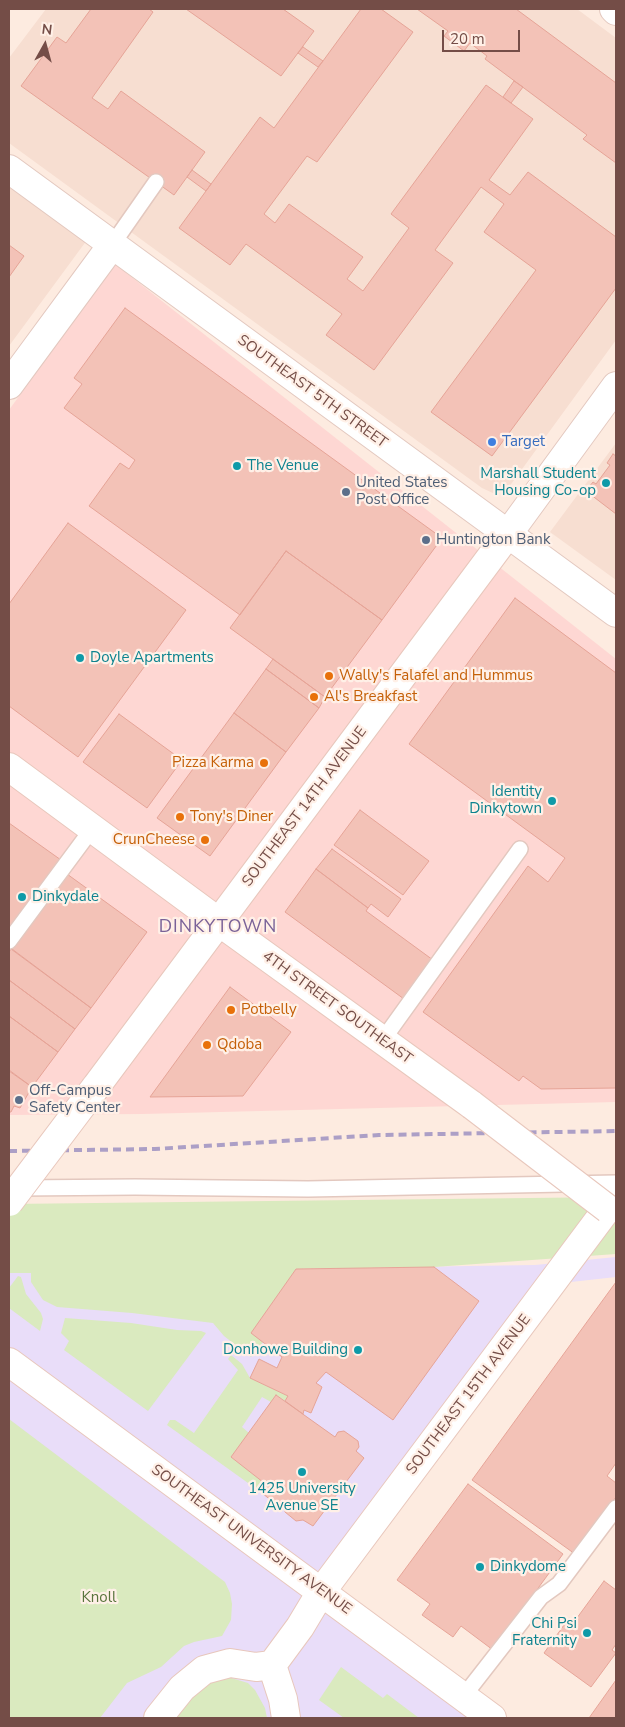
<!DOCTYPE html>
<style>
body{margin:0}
#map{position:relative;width:625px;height:1727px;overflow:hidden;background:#fdebe0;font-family:"Nunito Sans",sans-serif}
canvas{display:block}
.frame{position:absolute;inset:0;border:10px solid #744d47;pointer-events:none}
.north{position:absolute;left:20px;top:20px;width:50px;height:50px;-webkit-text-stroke:4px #fff0e7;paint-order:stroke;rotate:7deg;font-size:14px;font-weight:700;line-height:20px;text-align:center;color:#744d47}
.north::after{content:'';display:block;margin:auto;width:18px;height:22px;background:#744d47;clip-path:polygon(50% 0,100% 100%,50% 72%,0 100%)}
.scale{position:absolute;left:442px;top:30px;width:78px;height:22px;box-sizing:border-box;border:2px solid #744d47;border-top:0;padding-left:6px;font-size:15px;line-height:18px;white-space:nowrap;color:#744d47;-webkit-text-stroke:4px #fff0e7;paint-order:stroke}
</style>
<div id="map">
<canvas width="625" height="1727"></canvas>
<div class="frame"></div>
<div class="north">N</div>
<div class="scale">20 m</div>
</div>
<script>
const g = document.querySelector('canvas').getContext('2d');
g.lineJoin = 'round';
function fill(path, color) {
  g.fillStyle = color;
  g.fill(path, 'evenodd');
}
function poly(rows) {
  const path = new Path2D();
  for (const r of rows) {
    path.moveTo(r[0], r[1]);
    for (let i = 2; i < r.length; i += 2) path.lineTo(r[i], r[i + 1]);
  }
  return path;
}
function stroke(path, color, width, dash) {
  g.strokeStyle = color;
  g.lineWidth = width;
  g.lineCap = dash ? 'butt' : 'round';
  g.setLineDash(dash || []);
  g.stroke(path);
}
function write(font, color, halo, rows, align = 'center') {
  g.font = font + ' "Nunito Sans",sans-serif';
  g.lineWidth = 4.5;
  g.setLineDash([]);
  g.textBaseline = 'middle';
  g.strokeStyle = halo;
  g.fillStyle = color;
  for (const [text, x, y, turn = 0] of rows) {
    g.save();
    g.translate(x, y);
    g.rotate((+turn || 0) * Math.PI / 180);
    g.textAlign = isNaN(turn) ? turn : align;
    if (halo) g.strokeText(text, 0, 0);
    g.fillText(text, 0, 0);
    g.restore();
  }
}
fill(poly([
 [46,9,577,9,616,38,616,340,509,487,495,494,482,488,9,143,9,58],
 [9,184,87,240,9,346],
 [616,443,616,580,550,532]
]), '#f7ded1');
fill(poly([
 [115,264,616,659,616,1102,142,1114,9,1115,9,410]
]), '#fed7d3');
fill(poly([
 [616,1257,616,1277,553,1284,322,1592,492,1718,9,1718,9,1273,535,1265]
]), '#e9ddf9');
fill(poly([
 [616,1197,616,1254,434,1267,296,1269,251,1333,263,1342,251,1357,224,1336,213,1323,132,1313,57,1307,43,1300,31,1282,31,1273,9,1273,9,1204],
 [18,1276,21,1277,26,1294,41,1313,43,1319,40,1331,9,1308,9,1288],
 [65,1318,131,1323,177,1330,201,1331,206,1333,148,1411,64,1350,69,1341,61,1333],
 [231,1355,242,1364,250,1378,288,1396,285,1401,276,1395,271,1402,262,1397,242,1427,249,1433,231,1457,268,1486,262,1493,167,1425,170,1420,175,1420,194,1433,238,1370,228,1359],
 [9,1419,225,1582,230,1593,232,1604,231,1620,222,1636,194,1642,184,1646,161,1667,127,1683,100,1718,9,1718],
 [341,1667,383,1698,387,1694,419,1718,344,1718,319,1700],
 [228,1677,248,1683,255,1690,265,1708,267,1718,175,1718,193,1694,209,1682]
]), '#daeabf');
const building = poly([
 [91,9,149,9,153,12,92,98,108,109,121,91,205,152,174,195,21,86,57,37,66,43,91,9],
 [186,9,283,9,314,31,281,76,186,9],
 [361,9,381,9,413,32,317,162,307,156,264,214,275,223,289,204,363,257,347,279,363,291,409,228,391,214,486,85,533,119,489,180,510,195,528,172,616,237,616,288,492,456,431,412,536,270,484,232,504,204,481,187,435,250,453,263,374,370,326,335,342,314,246,244,230,265,179,228,260,117,274,128,361,9],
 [417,9,516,9,616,83,616,163,583,139,587,135,485,59,487,56,470,43,464,51,444,36,448,31,417,9],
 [303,47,323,61,318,67,298,53,303,47],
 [514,81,523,87,511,103,503,97,514,81],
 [192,170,211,184,206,191,187,177,192,170],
 [9,245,24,256,9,277,9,245],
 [125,308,442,538,382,620,286,551,240,615,89,506,120,463,129,469,135,460,64,408,82,384,74,378,125,308],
 [613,454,616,456,616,514,586,491,593,482,596,484,610,465,607,463,613,454],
 [68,523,186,610,78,757,9,706,9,604,68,523],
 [286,551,382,620,325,697,230,628,286,551],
 [515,598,616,673,616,1088,541,1089,523,1076,519,1081,423,1012,528,866,548,882,565,858,409,744,515,598],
 [273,659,325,697,319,708,266,669,273,659],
 [266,669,319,708,286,752,234,713,266,669],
 [234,713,286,752,210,856,157,818,234,713],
 [119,714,182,760,147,808,83,762,119,714],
 [360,810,429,861,403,895,334,845,360,810],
 [9,823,61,860,9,933,9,823],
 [332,849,401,899,388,917,371,904,368,908,316,869,332,849],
 [316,869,368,908,366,911,433,960,404,999,285,912,316,869],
 [67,874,147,932,91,1008,12,949,67,874],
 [11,949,91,1008,75,1029,9,980,9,952,11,949],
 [9,980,75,1029,58,1052,9,1016,9,980],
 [230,987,291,1032,243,1096,150,1097,230,987],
 [9,1016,58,1052,32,1087,9,1070,9,1016],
 [9,1071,32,1087,20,1108,14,1106,11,1112,9,1112,9,1071],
 [434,1267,479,1301,393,1420,326,1372,316,1383,322,1387,311,1413,304,1410,303,1414,285,1401,288,1396,250,1378,259,1359,277,1368,282,1357,251,1333,296,1269,434,1267],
 [616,1282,616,1463,607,1476,616,1483,616,1497,575,1554,472,1480,616,1282],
 [276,1395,335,1437,338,1432,344,1431,358,1441,359,1447,356,1451,364,1458,313,1526,303,1520,296,1521,285,1512,284,1506,280,1503,278,1506,262,1493,268,1486,231,1457,276,1395],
 [468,1484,563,1554,493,1650,461,1626,453,1637,422,1615,430,1604,397,1580,468,1484],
 [604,1581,616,1590,616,1644,612,1650,616,1653,591,1687,544,1653,569,1618,574,1622,604,1581],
 [616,1680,616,1718,589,1718,616,1680]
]);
fill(building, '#f3c2b7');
stroke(building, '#e6a497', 1);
const lane = poly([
 [112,245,156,182],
 [9,941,92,829],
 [382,1041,520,849],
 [18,1188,135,1187,308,1189,616,1183],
 [463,1697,541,1597,559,1584,616,1508]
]);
const street = poly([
 [614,9,616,11],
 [9,169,616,613],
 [9,385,112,245],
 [508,534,616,386]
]);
const secondary = poly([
 [9,767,219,922,472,1105],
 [95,1088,508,534],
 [9,1362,492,1718],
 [272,1665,283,1699,286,1718],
 [158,1718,182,1688,204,1670,230,1663,256,1667,272,1665,300,1627,321,1592,616,1197]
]);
stroke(lane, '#e3c8bf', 18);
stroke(street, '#e3c8bf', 30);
stroke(secondary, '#e8c7bc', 30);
stroke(lane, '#fff', 15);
stroke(street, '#fff', 28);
stroke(secondary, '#fff', 28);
stroke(poly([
 [9,1151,155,1149,379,1135,616,1131]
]), '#ac9fc6', 4, [8, 5]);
const secondaryBridge = poly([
 [472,1105,608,1209],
 [9,1202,95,1088]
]);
stroke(secondaryBridge, '#e8c7bc', 30, []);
stroke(secondaryBridge, '#fff', 28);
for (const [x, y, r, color] of [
 [492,442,5,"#3f7fe0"],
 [237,466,5,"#0f9aa8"],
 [606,483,5,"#0f9aa8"],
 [346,492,5,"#5c6f8a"],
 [426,540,5,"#5c6f8a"],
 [80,658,5,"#0f9aa8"],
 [329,676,5,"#e8710a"],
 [314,697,5,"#e8710a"],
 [264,763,5,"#e8710a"],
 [552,801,5,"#0f9aa8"],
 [180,817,5,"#e8710a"],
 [205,840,5,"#e8710a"],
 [22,897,5,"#0f9aa8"],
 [231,1010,5,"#e8710a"],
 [207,1045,5,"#e8710a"],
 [19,1100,5,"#5c6f8a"],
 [358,1350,5,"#0f9aa8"],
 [302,1472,5,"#0f9aa8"],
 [480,1567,5,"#0f9aa8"],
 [587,1633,5,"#0f9aa8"]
]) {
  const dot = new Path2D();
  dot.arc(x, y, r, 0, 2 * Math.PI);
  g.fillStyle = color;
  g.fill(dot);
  stroke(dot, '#fff0e7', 2);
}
write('15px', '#744d47', '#fff0e7', [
 ["SOUTHEAST 5TH STREET",312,392,36],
 ["SOUTHEAST 14TH AVENUE",305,807,-53],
 ["4TH STREET SOUTHEAST",337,1008,36],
 ["SOUTHEAST 15TH AVENUE",469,1395,-53],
 ["SOUTHEAST UNIVERSITY AVENUE",251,1540,36]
]);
write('15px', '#366cbe', '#fff0e7', [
 ["Target",502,442]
], 'left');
write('15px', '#0d838f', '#fff0e7', [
 ["The Venue",247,466],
 ["Marshall Student",596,474,"right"],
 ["Housing Co-op",596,491,"right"],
 ["Doyle Apartments",90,658],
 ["Identity",542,792,"right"],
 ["Dinkytown",542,809,"right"],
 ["Dinkydale",32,897],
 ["Donhowe Building",348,1350,"right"],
 ["1425 University",302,1489,"center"],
 ["Avenue SE",302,1506,"center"],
 ["Dinkydome",490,1567],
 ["Chi Psi",577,1624,"right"],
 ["Fraternity",577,1641,"right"]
], 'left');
write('15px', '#4e5e75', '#fff0e7', [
 ["United States",356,483],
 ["Post Office",356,500],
 ["Huntington Bank",436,540],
 ["Off-Campus",29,1091],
 ["Safety Center",29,1108]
], 'left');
write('15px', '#c56008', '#fff0e7', [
 ["Wally's Falafel and Hummus",339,676],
 ["Al's Breakfast",324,697],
 ["Pizza Karma",254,763,"right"],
 ["Tony's Diner",190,817],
 ["CrunCheese",195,840,"right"],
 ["Potbelly",241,1010],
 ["Qdoba",217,1045]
], 'left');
write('15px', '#59743c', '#fff0e7', [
 ["Knoll",99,1598]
]);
g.letterSpacing = '1px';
write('18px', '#7a6298', '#fff0e7', [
 ["DINKYTOWN",218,928]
]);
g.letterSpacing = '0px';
</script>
